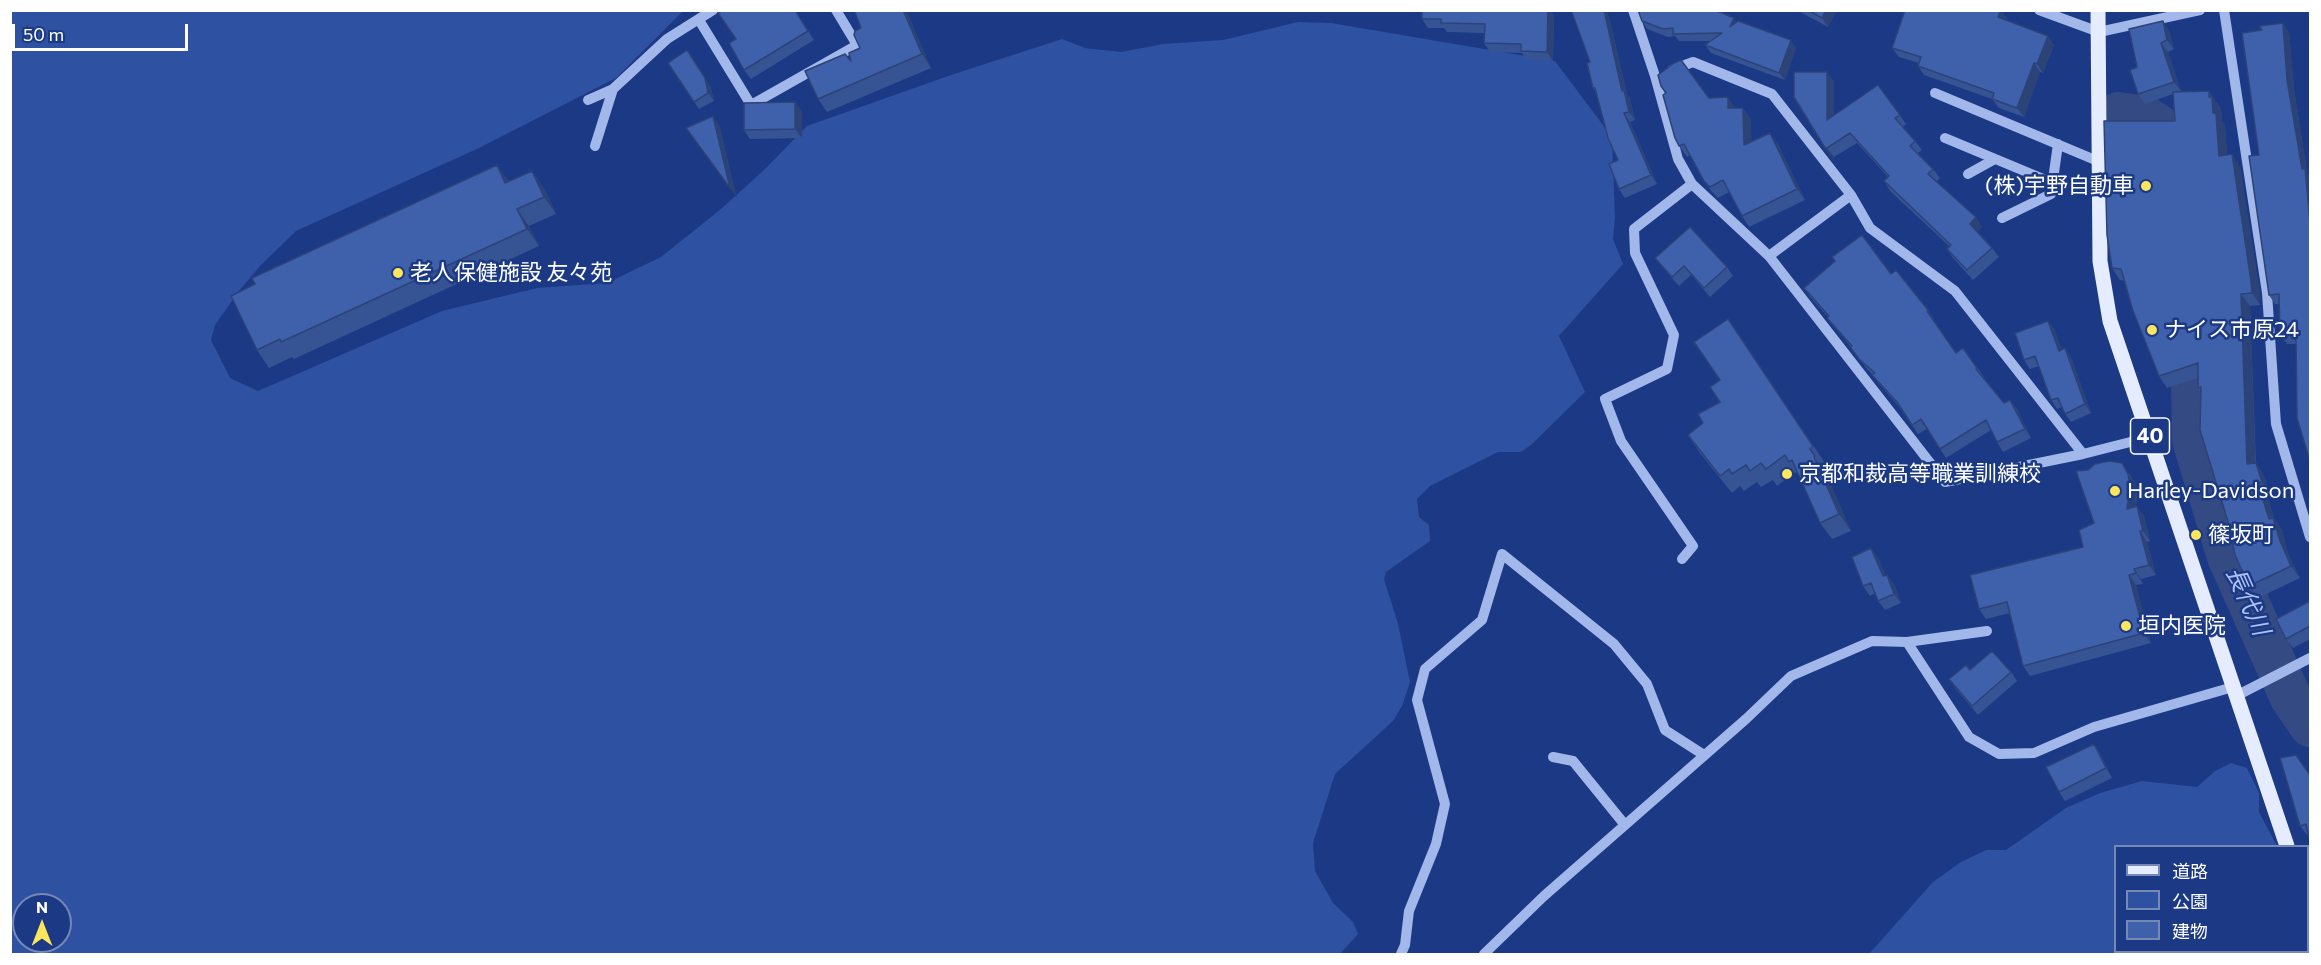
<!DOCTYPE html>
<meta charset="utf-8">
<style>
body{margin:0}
#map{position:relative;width:2321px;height:965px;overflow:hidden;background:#1b3984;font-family:Commissioner,"Noto Sans JP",sans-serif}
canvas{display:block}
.frame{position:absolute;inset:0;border:12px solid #fff;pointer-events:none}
.legend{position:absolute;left:2114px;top:845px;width:195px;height:108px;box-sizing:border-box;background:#1b3984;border:2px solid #7688b5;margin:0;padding:8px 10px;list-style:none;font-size:18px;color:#fff}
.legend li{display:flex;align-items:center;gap:12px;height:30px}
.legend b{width:30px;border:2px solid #7688b5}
.north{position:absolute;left:12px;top:893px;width:60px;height:60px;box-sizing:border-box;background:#1b3984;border:2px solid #7688b5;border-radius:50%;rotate:0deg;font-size:16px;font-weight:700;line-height:24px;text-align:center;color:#fff}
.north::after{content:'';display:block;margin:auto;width:21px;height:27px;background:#fce65e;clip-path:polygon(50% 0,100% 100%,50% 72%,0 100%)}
.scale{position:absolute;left:12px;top:24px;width:176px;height:27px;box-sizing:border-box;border:3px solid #fff;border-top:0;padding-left:8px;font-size:18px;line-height:21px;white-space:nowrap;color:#fff;-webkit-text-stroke:4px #1b3984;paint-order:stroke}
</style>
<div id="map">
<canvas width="2321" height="965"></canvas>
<div class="frame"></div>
<ul class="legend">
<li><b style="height:8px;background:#e6ecff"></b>道路</li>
<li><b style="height:16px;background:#2e51a2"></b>公園</li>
<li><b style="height:16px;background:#3f60ab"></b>建物</li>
</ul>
<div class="north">N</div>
<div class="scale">50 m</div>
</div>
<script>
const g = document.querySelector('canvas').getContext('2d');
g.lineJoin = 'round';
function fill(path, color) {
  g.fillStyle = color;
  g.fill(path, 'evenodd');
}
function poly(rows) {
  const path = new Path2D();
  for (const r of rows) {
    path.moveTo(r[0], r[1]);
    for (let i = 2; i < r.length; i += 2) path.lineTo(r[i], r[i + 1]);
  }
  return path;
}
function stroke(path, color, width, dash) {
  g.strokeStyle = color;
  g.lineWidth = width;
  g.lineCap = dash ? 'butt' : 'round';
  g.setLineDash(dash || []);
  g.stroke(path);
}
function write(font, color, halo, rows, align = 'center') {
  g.font = font + ' Commissioner,"Noto Sans JP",sans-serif';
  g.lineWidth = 5;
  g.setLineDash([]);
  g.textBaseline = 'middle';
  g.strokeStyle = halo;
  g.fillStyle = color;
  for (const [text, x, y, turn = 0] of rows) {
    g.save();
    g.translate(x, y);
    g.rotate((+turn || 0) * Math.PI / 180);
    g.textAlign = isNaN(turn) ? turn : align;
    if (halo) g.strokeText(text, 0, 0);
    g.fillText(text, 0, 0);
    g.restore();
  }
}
fill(poly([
 [10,11,683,11,616,78,479,148,296,231,261,265,239,291,215,325,211,340,230,378,258,391,442,311,537,288,607,283,661,257,721,209,764,170,807,126,948,76,1062,39,1085,48,1121,52,1163,44,1223,40,1298,22,1331,23,1555,61,1612,137,1615,217,1613,239,1623,264,1559,336,1585,392,1531,445,1521,452,1498,452,1430,486,1417,499,1419,517,1429,525,1430,541,1386,572,1384,579,1398,624,1410,682,1402,706,1393,721,1335,774,1313,843,1315,871,1333,903,1353,922,1358,934,1340,954,11,954],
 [24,905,60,905,60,941,24,941],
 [2231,763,2247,768,2259,793,2259,812,2277,846,2116,846,2116,952,2305,952,2306,954,1869,954,1933,882,1961,862,1986,850,2006,850,2066,808,2100,793,2142,781,2197,787,2215,771]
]), '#2e51a2');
stroke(poly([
 [2118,113,2146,117,2169,132,2179,167],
 [2191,324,2193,440,2228,557,2291,698,2310,726]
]), '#344a83', 42);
stroke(poly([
 [1633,10,1655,76,1678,159,1692,184,1769,256,1945,482,2083,454,2150,437],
 [2039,10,2099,32,2200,10],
 [2224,10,2267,293,2276,424,2310,537],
 [699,20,751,105,857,45,836,10],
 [1672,70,1693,62,1772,94,1851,195,1870,228,1955,291,2083,454],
 [1935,93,2100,162],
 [588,100,613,89,667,39,713,10],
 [1945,138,2053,183],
 [595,146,613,89],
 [1968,174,1995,159],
 [2002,218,2051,194,2058,144],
 [1769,256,1851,195],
 [1682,559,1693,546,1621,441,1605,399,1667,369,1674,335,1635,253,1634,229,1692,184],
 [1907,642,1987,631],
 [2236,696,2310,658],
 [1553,757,1573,761,1625,825],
 [1401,954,1405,945,1409,911,1436,844,1445,804,1417,700,1425,669,1482,620,1502,554,1614,644,1647,684,1665,730,1704,755],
 [1484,954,1544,896,1746,719,1791,676,1872,641,1907,642,1969,737,1999,754,2034,753,2094,727,2233,687]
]), '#a2b8eb', 10);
stroke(poly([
 [2098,10,2100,261,2110,321,2287,846],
 [2308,906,2310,915]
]), '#e6ecff', 15);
fill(poly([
 [795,10,814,40,751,79,744,70],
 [854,10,906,10,931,68,827,112,818,99,851,61,860,48,861,28],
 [1422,10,1551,10,1554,16,1553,61,1527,60,1522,53,1490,52,1484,43,1484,33,1447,32,1444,28,1428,28,1422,19],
 [1571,10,1606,10,1610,21,1627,94,1630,99,1635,120,1630,122,1657,184,1625,198,1619,189,1618,160,1597,93,1593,88,1590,62],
 [1800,10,1837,10,1828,27,1802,13],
 [2001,10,2007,19,2007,20,2054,45,2043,73,2040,72,2024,117,1999,108,1992,99,1924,75,1918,66,1919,63,1899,57,1892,48],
 [1734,18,1737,22,1796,48,1785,80,1711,53,1705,45,1711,41,1679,41,1675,36,1668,37,1647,29,1642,21],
 [2169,30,2174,49,2168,52,2181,91,2209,91,2221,109,2222,121,2225,125,2227,155,2240,167,2260,294,2260,305,2250,306,2256,463,2264,476,2270,494,2267,495,2274,518,2282,530,2288,554,2300,578,2258,598,2249,586,2201,392,2198,388,2198,378,2167,388,2159,376,2124,281,2120,280,2112,268,2175,121,2173,94,2145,104,2138,94,2137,67],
 [2289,32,2294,89,2307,172,2296,344,2287,344,2280,335,2279,304,2275,304,2269,295,2259,155],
 [668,63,710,86,714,101,699,109],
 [1834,81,1834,116,1878,85,1906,124,1903,127,1915,141,1922,150,1918,153,1933,169,1940,178,1936,182,1982,227,1977,232,1992,248,1999,257,1973,280,1953,258,1947,249,1949,246,1890,191,1884,181,1888,177,1857,143,1834,157,1834,160,1827,151],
 [1666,93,1709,98,1736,108,1743,108,1751,120,1751,142,1778,144,1805,200,1749,227,1742,216,1729,192,1718,198,1712,192,1704,181,1690,155,1687,157,1679,146],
 [802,111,802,138,750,139,744,130],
 [497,165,508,181,544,188,556,214,529,226,539,246,294,359,292,357,269,368,257,350],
 [1655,258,1727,267,1733,276,1710,297,1691,275,1679,286,1662,267],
 [1891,274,1928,310,1934,319,1933,320,1956,353,1963,348,1984,377,1983,377,2004,403,2010,400,2017,409,2031,438,2003,452,1997,442,1991,430,1946,458,1927,429,1918,434,1902,410,1879,384,1873,375,1866,368,1851,347,1834,327,1827,318,1828,317,1810,297,1804,288],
 [1728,319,1825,463,1822,465,1827,473,1826,474,1851,531,1832,539,1820,523,1800,478,1796,472,1777,486,1773,480,1761,487,1757,482,1744,491,1740,486,1732,493,1699,452,1688,435,1703,423,1720,402,1720,380],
 [2048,321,2054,329,2062,350,2071,357,2091,413,2071,422,2065,414,2062,407,2057,409,2051,400,2039,366,2030,369,2024,360],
 [2088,470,2129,473,2135,484,2137,495,2136,506,2144,516,2150,541,2147,542,2156,575,2141,579,2143,584,2136,585,2151,643,2030,676,2023,666,2010,613,1986,619,1979,609,2083,547,2094,523],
 [1878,557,1885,575,1887,575,1894,584,1901,603,1885,610,1878,601,1875,593,1870,596,1863,586],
 [2310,601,2310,639,2293,648,2286,639],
 [2011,672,2017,681,1978,715,1955,688,1949,679],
 [2094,744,2100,753,2112,778,2065,801,2059,792],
 [2310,775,2309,835,2307,835,2300,826]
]), '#365393');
fill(poly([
 [903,10,906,10,931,68,922,54],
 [1548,10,1551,10,1554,16,1553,61,1547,52],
 [1604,10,1606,10,1610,21,1627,94,1630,99,1635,120,1629,112,1622,91],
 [1826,10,1837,10,1828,27,1822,18],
 [2001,10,2007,19,2005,26,1998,17],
 [1734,18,1739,25,1730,27],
 [2163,21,2169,30,2174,49,2167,40],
 [2283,23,2289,32,2294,89,2307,172,2310,177,2310,222,2287,80],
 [2048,36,2054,45,2043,73,2037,64],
 [1791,40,1796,48,1785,80,1779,73],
 [2161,43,2168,52,2181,91,2174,82],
 [687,50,710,86,714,101,708,93],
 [2034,63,2040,72,2024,117,2017,108],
 [1827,72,1834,81,1834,129,1827,120],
 [2209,91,2221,109,2222,121,2225,125,2228,168,2219,156],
 [1728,97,1736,109,1728,108],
 [795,102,802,111,802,138,795,129],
 [1743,108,1751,120,1752,156,1744,145],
 [1624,113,1630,122,1657,184,1651,175],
 [713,116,720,126,737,198,730,188],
 [1770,133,1778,144,1805,200,1797,189],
 [1827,148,1834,157,1834,160,1827,151],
 [2232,154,2240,167,2260,294,2260,305,2252,293],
 [497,165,509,183,505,183],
 [532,171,544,188,556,214,544,197],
 [517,209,529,226,539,246,527,229],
 [1976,217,1982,227,1977,233,1970,224],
 [2241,294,2250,306,2256,476,2247,464],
 [1928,310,1934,319,1933,320,1927,311],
 [2048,321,2054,329,2065,359,2059,351],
 [2065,348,2071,357,2091,413,2085,404],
 [2010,400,2017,409,2031,438,2025,429],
 [1814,457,1826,474,1851,531,1839,514],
 [2122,463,2135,484,2137,495,2134,519,2127,509],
 [2256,463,2264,476,2270,494,2262,482],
 [2258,483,2267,495,2274,518,2282,530,2288,554,2300,578,2291,566,2269,519],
 [2137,506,2144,516,2150,541,2143,531],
 [2140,531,2147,542,2156,575,2149,565],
 [1871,548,1878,557,1889,585,1883,576],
 [2134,569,2141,579,2143,584,2136,573],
 [1887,575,1894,584,1901,603,1894,594],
 [2129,575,2136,585,2151,643,2144,633],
 [2094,744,2100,753,2112,778,2106,768]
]), '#2c4378');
const building = poly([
 [723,10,795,10,808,31,744,70,729,43,736,39,718,13,723,10],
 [854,10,903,10,922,54,818,99,805,71,845,54,851,61,849,53,860,48,854,35,855,31,861,28,854,10],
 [1422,10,1548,10,1547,52,1521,51,1521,44,1484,43,1485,24,1441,23,1441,19,1422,19,1422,10],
 [1571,10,1604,10,1622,91,1624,90,1629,112,1624,113,1651,175,1619,189,1609,164,1618,160,1608,138,1595,88,1593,88,1587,63,1590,62,1571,10],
 [1638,10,1715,10,1734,18,1730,27,1738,21,1791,40,1779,73,1705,45,1722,33,1673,34,1673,28,1663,29,1642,21,1638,10],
 [1808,10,1826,10,1822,18,1808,10],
 [1905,10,2001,10,1998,17,2048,36,2037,64,2034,63,2017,108,1992,99,1994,93,1918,66,1921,57,1892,48,1905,10],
 [2163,21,2167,40,2161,43,2174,82,2138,94,2130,70,2137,67,2129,29,2163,21],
 [2283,23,2287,80,2302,169,2305,168,2310,222,2310,461,2297,418,2296,341,2294,335,2280,335,2279,294,2269,295,2249,156,2259,155,2242,33,2262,30,2259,26,2283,23],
 [687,50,705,78,708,93,694,102,668,63,687,50],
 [1681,60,1709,98,1728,97,1728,108,1743,108,1744,145,1770,133,1797,189,1742,216,1723,180,1710,187,1704,181,1684,144,1679,146,1675,138,1663,95,1666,93,1661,86,1658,75,1674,63,1681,60],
 [1794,72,1827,72,1827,120,1878,85,1900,115,1895,118,1915,141,1910,146,1933,169,1928,174,1976,217,1970,224,1992,248,1967,270,1947,249,1951,245,1884,181,1889,176,1850,133,1827,148,1827,151,1794,97,1794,72],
 [2209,91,2209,97,2212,97,2213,113,2216,113,2219,156,2232,154,2251,281,2252,293,2241,294,2247,464,2256,463,2262,482,2258,483,2269,519,2273,518,2280,541,2291,566,2249,586,2235,555,2229,525,2200,430,2201,387,2198,388,2198,363,2159,376,2133,311,2121,269,2112,268,2107,235,2104,121,2175,121,2173,92,2209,91],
 [795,102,795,129,744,130,744,103,795,102],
 [713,116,730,188,686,128,713,116],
 [497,165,505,183,532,171,544,197,517,209,527,229,281,342,280,339,257,350,231,296,255,284,252,278,497,165],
 [1690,227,1727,267,1704,288,1684,266,1672,277,1655,258,1690,227],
 [1862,235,1891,274,1896,270,1928,310,1927,311,1956,353,1963,348,1977,368,1976,369,2004,403,2010,400,2025,429,1997,442,1986,420,1940,449,1921,419,1912,425,1897,402,1872,375,1875,373,1859,359,1850,347,1852,346,1827,318,1829,316,1804,288,1835,261,1832,257,1862,235],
 [1728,319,1813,446,1810,449,1815,456,1814,457,1839,514,1820,523,1792,460,1789,462,1785,455,1766,469,1761,463,1750,471,1746,465,1732,474,1729,469,1720,476,1688,435,1703,423,1698,414,1720,402,1710,387,1720,380,1694,342,1728,319],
 [2048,321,2059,351,2065,348,2085,404,2065,414,2058,398,2051,400,2035,356,2024,360,2015,333,2048,321],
 [2109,461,2122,463,2128,474,2130,485,2127,509,2137,506,2143,531,2140,531,2149,565,2134,569,2136,573,2129,575,2144,633,2023,666,2007,602,1979,609,1970,575,2083,547,2079,530,2094,523,2076,471,2088,470,2095,464,2109,461],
 [1871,548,1883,576,1887,575,1894,594,1878,601,1871,583,1863,586,1852,557,1871,548],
 [2310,601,2310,626,2286,639,2276,619,2310,601],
 [1992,651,2011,672,1972,706,1949,679,1966,665,1970,670,1992,651],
 [2094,744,2106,768,2059,792,2046,767,2094,744],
 [2296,755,2310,775,2310,842,2306,824,2300,826,2280,758,2296,755]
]);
fill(building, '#3f60ab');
stroke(building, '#2c4378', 1.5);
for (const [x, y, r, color] of [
 [2146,186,6,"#fce65e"],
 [398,273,6,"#fce65e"],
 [2152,330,6,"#fce65e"],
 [1787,474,6,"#fce65e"],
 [2115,491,6,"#fce65e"],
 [2196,535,6,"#fce65e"],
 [2126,626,6,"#fce65e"]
]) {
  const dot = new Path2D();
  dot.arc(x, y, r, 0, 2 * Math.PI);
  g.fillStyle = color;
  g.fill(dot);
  stroke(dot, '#1b3984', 2);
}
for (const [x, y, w] of [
 [2150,436,39]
]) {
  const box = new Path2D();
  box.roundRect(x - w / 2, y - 18, w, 36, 4.5);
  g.fillStyle = '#1b3984';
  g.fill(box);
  stroke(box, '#fff', 1.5);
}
write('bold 21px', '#fff', null, [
 ["40",2150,436]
]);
write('22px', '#fff', '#1b3984', [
 ["(株)宇野自動車",2134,186,"right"],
 ["老人保健施設 友々苑",410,273],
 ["ナイス市原24",2164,330],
 ["京都和裁高等職業訓練校",1799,474],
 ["Harley-Davidson",2127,491],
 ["篠坂町",2208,535],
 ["垣内医院",2138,626]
], 'left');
write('italic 24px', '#adc2f3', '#1b3984', [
 ["長代川",2248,601,66]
]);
</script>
